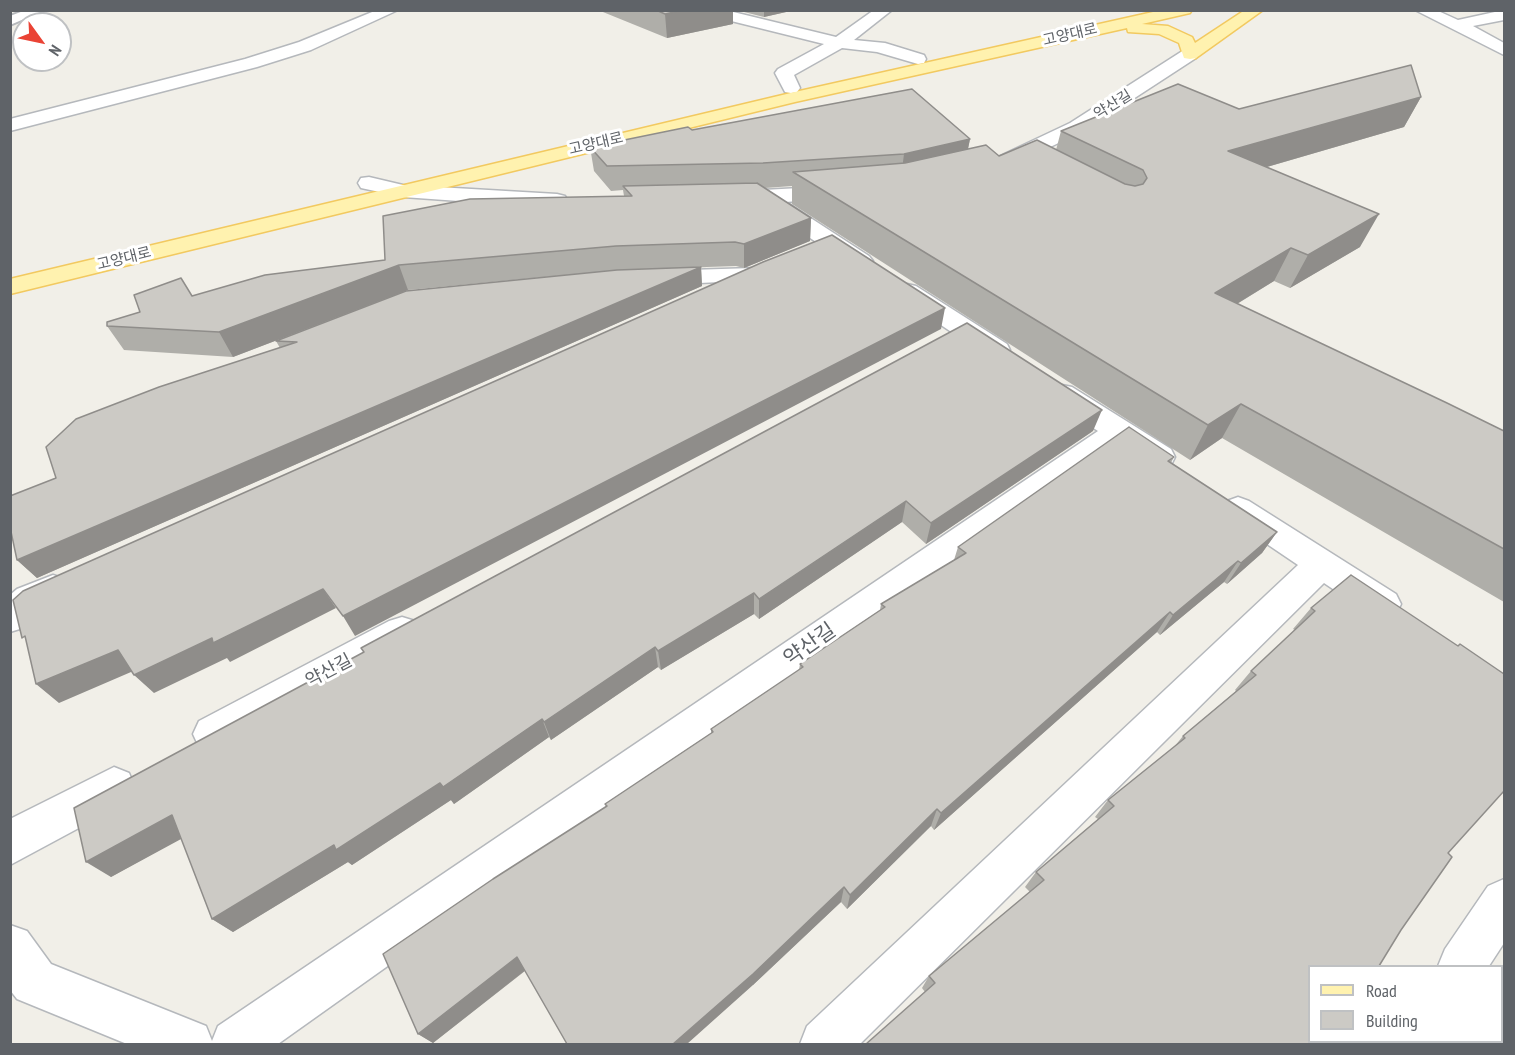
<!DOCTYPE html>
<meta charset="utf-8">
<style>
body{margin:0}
#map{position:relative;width:1515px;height:1055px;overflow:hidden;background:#f1efe8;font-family:"PT Sans Narrow",sans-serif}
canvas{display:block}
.frame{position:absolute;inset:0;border:12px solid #5f6368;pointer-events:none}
.legend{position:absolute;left:1308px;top:965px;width:195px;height:78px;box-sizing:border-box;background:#fff;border:2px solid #bfc1c3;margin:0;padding:8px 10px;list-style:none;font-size:18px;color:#5f6368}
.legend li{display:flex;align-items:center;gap:12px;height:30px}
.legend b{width:30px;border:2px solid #bfc1c3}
.north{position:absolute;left:12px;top:12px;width:60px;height:60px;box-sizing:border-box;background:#fff;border:2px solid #bfc1c3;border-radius:50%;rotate:123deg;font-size:16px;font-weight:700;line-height:24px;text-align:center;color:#5f6368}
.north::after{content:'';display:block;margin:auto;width:21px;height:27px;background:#ea4335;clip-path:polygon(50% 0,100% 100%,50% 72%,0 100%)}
</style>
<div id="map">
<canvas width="1515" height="1055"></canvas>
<div class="frame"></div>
<ul class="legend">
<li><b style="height:8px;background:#fff2af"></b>Road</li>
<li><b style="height:16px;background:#cccac5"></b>Building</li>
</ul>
<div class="north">N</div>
</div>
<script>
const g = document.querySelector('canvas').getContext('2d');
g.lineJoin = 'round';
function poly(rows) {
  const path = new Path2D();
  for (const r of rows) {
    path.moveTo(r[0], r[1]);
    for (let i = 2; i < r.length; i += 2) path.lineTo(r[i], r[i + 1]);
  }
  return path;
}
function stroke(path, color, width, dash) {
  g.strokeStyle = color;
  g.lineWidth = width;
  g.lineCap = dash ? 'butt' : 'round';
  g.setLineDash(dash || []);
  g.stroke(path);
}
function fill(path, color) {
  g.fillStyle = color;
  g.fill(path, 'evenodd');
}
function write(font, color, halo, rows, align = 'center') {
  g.font = font + ' "PT Sans Narrow","Noto Sans KR",sans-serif';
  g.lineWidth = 6;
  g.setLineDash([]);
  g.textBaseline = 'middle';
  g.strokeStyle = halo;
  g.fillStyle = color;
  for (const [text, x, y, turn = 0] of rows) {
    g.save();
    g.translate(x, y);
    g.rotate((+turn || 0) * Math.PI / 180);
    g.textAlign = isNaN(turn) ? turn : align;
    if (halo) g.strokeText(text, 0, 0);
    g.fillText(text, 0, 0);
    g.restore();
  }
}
const lane = poly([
 [26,10,45,10,10,25,10,16,26,10]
]);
const street = poly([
 [377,10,398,10,311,50,257,67,10,131,10,119,245,59,299,42,377,10],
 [697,10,725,10,836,37,874,10,892,10,854,40,885,43,924,55,926,59,924,63,918,64,877,52,842,48,794,75,800,88,797,92,791,93,785,92,775,73,778,69,824,44,699,13,697,10],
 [1415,10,1436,10,1458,20,1504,10,1504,20,1473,26,1504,43,1504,55,1415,10],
 [1190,49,1198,54,1196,58,1084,131,1012,165,998,165,995,161,998,157,1070,123,1184,50,1190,49],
 [369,177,403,185,557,194,565,196,568,201,565,206,557,208,403,197,361,188,358,183,361,178,369,177],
 [837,186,845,187,848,192,845,197,786,202,869,256,873,261,869,266,861,268,853,266,755,202,752,197,755,192,763,190,837,186],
 [753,268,762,270,765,275,762,280,658,285,649,283,646,278,649,273,658,271,753,268],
 [907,284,916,286,1007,344,1010,350,1007,356,997,358,987,356,898,296,895,291,898,286,907,284],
 [1062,385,1072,387,1171,449,1175,457,1171,465,1160,468,1149,465,1120,445,278,1044,127,1044,17,999,10,990,10,925,27,931,51,964,206,1026,212,1041,218,1026,1098,431,1052,401,1048,394,1052,387,1062,385],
 [1238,497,1249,501,1396,594,1401,604,1396,614,1383,619,1370,614,1324,583,860,1044,800,1044,807,1026,1298,565,1227,517,1222,509,1227,501,1238,497],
 [53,575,65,579,71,589,65,599,43,609,23,628,10,632,10,595,17,589,53,575],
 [402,617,415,621,420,632,415,643,227,747,213,752,199,747,193,734,199,721,389,621,402,617],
 [114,767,129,773,135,787,129,801,10,865,10,819,114,767],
 [1504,879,1504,943,1489,966,1438,966,1445,949,1488,886,1504,879],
 [1387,1042,1438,1042,1437,1044,1386,1044,1387,1042]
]);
const primary = poly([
 [1162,10,1192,10,1190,13,1142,24,1168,26,1192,37,1195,43,1245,10,1263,10,1196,58,1190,59,1184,58,1179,43,1159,34,1128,32,1127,28,795,102,10,294,10,279,795,92,1162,10]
]);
stroke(lane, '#b5b8bc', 4);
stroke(street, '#b5b8bc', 3);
stroke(primary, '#f2c960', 3);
fill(lane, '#fff');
fill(street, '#fff');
fill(primary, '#fff2af');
fill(poly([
 [598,10,733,10,733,24,667,38],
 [736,10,795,10,764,17],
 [1421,97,1404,127,1267,167,1360,247,1290,288,1274,281,1237,304,1504,431,1504,602,1222,438,1190,460,792,204,792,186,765,188,811,218,810,241,744,268,736,266,619,270,408,290,233,357,124,350,107,326,140,312,192,296,385,260,624,196,623,190,611,191,594,171,590,147,692,130,970,139,968,149,999,156,1056,150,1061,131,1239,109],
 [701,267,702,286,37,578,17,560,56,478,280,348,276,341],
 [1093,431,926,544,902,522,759,619,754,614,661,670,658,667,551,740,549,737,454,804,451,800,352,865,348,862,233,932,212,919,181,838,111,877,74,808],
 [1174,457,1171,463,1277,532,1262,553,1227,584,1224,582,1160,635,1157,632,934,830,931,826,847,909,841,902,753,985,525,971,433,1043,418,1034,606,807,605,804,711,733,711,729,799,670,800,664,880,610,881,604,954,560,958,547],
 [1351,575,1448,853,1401,930,925,992,922,988,929,976,1030,892,1025,887,1036,872,1098,819,1095,817,1108,800,1174,747,1183,736,1236,691,1235,690,1251,671,1295,630,1293,629,1311,608],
 [1504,972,1504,1044,1468,1044,1471,1041,1502,1041,1502,975]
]), '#afaea9');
fill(poly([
 [683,10,733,10,733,24,667,38,665,14],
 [764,10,795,10,764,17],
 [1421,97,1404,127,1215,182,1228,151],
 [970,139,965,163,901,178,904,154],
 [1379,214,1360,247,1290,288,1308,255],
 [811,218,810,241,744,268,744,244],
 [1291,248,1274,281,1199,327,1215,293],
 [399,265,408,290,233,357,219,332],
 [701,267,702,286,37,578,17,560],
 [945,308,941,329,355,636,343,616],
 [1241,404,1222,438,1190,460,1208,425],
 [1102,410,1093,431,926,544,931,523],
 [906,501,902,522,759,619,759,599],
 [1277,532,1262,553,1227,584,1241,563],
 [1238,561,1224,582,1160,635,1173,615],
 [323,589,336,608,230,662,227,658,154,693,134,675,212,638],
 [754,593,754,614,661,670,658,651],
 [1170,612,1157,632,934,830,941,813],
 [655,647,658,667,551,740,544,722],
 [118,650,138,669,59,703,36,684],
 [542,719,549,737,454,804,451,800,352,865,348,862,233,932,212,919],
 [937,809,931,826,847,909,850,895],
 [172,815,194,832,111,877,86,862],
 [844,887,841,902,753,985,687,1044,673,1044],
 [517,957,527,969,433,1043,418,1034]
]), '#8f8d8a');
const building = poly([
 [656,10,683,10,665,14,656,10],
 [1411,65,1421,97,1228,151,1379,214,1308,255,1291,248,1215,293,1447,403,1504,431,1504,549,1241,404,1208,425,793,172,905,163,986,145,999,156,1037,140,1125,184,1135,186,1143,184,1147,178,1143,170,1061,131,1178,84,1239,109,1411,65],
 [912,89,970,139,904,154,763,163,607,166,590,147,688,127,692,130,912,89],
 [757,183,811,218,744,244,735,242,616,246,399,265,219,332,107,326,107,322,140,312,134,295,181,278,192,296,265,275,385,260,383,216,470,199,632,196,623,186,757,183],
 [832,235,945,308,343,616,323,589,213,643,212,638,134,675,118,650,36,684,25,636,22,638,13,600,23,591,763,262,832,235],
 [701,267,17,560,10,527,10,496,56,478,46,447,76,419,159,387,297,342,276,341,406,291,617,270,701,267],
 [967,323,1102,410,931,523,906,501,759,599,754,593,658,651,655,647,544,722,542,719,443,787,440,783,336,850,334,845,212,919,172,815,86,862,74,808,364,652,361,648,967,323],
 [1129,427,1174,457,1168,461,1277,532,1241,563,1238,561,1173,615,1170,612,941,813,937,809,850,895,844,887,753,974,673,1044,567,1044,517,957,418,1034,383,954,493,879,607,806,605,804,713,732,711,729,803,667,800,664,885,607,881,604,966,553,958,547,1129,427],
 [1351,575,1458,646,1460,644,1504,674,1504,791,1448,853,1452,857,1401,930,1379,966,1310,966,1310,1041,1326,1041,1324,1044,866,1044,935,983,929,976,1044,880,1036,872,1114,806,1108,800,1185,738,1183,736,1256,675,1251,671,1315,611,1311,608,1351,575],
 [1504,1030,1504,1044,1493,1044,1496,1041,1502,1041,1502,1034,1504,1030]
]);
fill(building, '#cccac5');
stroke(building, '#8f8d8a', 1.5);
write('15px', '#5f6368', '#fff', [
 ["고양대로",1070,35,-13],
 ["약산길",1113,105,-32],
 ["고양대로",596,144,-13],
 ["고양대로",124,259,-14]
]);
write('18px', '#5f6368', '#fff', [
 ["약산길",329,671,-28]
]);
write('21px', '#5f6368', '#fff', [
 ["약산길",810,645,-35]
]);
</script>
